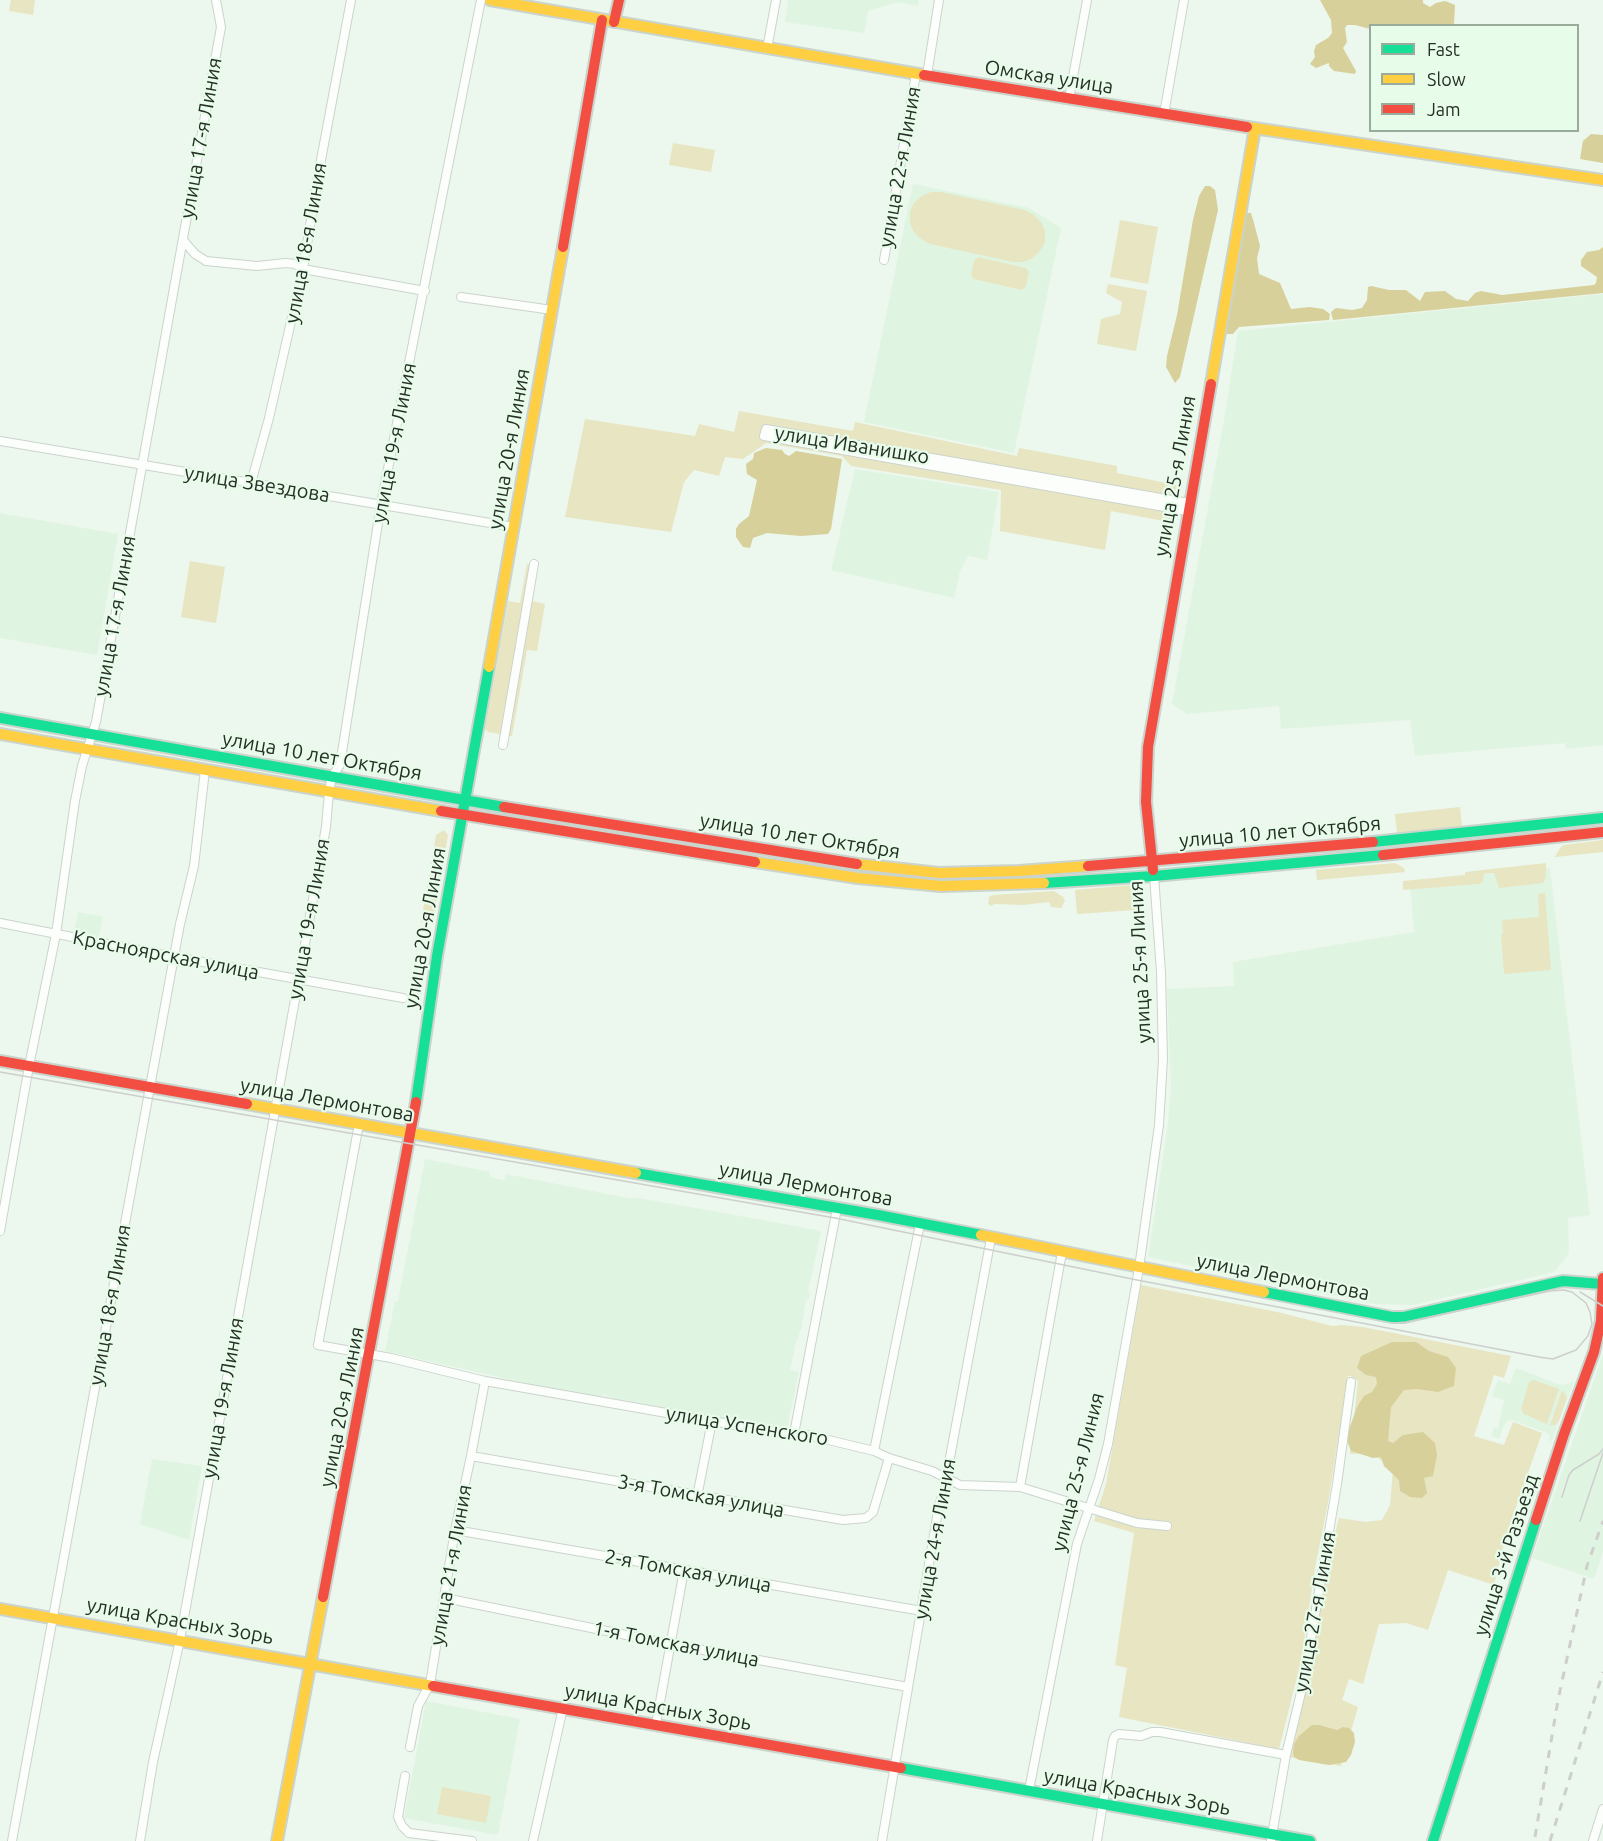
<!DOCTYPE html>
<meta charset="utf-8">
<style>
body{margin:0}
#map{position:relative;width:1603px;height:1841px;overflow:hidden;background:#ecf7ed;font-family:Ubuntu,sans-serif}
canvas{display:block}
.legend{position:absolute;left:1369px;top:24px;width:210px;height:108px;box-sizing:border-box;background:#e7fce9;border:2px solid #9aaa9b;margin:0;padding:8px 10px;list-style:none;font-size:18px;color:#272e27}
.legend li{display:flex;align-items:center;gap:12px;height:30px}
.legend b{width:30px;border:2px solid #9aaa9b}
</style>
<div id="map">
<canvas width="1603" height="1841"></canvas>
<ul class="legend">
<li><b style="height:8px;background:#16e098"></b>Fast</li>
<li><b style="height:8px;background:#ffcf43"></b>Slow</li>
<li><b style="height:8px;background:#f24e42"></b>Jam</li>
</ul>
</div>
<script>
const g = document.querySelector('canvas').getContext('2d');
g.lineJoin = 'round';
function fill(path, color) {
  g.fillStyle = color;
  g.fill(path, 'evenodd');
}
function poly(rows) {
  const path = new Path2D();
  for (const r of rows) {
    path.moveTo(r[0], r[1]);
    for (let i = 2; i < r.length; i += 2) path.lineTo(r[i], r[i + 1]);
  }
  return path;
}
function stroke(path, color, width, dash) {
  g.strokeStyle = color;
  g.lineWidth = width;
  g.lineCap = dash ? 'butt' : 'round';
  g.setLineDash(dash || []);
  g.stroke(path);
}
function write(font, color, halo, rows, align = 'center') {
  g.font = font + ' Ubuntu,sans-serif';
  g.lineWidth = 4.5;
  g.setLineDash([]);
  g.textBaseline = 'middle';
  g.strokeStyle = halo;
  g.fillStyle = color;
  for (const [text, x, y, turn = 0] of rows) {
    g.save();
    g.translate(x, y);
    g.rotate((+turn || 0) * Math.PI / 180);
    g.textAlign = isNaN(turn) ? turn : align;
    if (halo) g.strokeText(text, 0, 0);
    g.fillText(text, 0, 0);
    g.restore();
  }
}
fill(poly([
 [788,0,918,0,918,6,898,2,868,11,864,33,785,22],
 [913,184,1029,208,1061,228,1014,453,864,422],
 [1603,294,1603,745,1566,749,1565,743,1415,756,1410,720,1281,729,1279,706,1187,714,1172,704,1224,420,1238,331],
 [855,469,999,492,987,560,968,556,960,571,954,598,831,570],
 [0,513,118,534,97,655,0,638],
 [1550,868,1590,1215,1568,1218,1569,1253,1554,1272,1413,1305,1373,1304,1148,1257,1168,1124,1171,1087,1167,989,1234,986,1233,962,1414,932,1410,882],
 [78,912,103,917,99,936,74,931],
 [425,1159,490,1172,490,1177,504,1180,506,1174,633,1199,633,1197,741,1216,821,1231,808,1292,810,1293,809,1299,806,1299,801,1330,796,1342,790,1370,799,1372,787,1429,612,1398,603,1394,601,1398,555,1390,385,1351,395,1301,398,1301],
 [1603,1354,1603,1552,1594,1579,1532,1558],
 [1516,1368,1558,1384,1565,1385,1574,1381,1550,1445,1549,1435,1545,1432,1512,1420,1507,1421,1503,1427,1499,1439,1491,1436,1494,1427,1498,1428,1504,1400,1492,1396,1498,1380,1510,1384],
 [152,1459,202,1466,189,1540,140,1524],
 [426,1701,520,1719,498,1835,404,1818]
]), '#e0f4e2');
fill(poly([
 [11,0,35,0,33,15,9,11],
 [673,143,715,150,711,172,669,165],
 [931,192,941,192,1025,210,1034,215,1041,222,1045,231,1045,242,1040,251,1033,258,1024,262,1013,262,930,244,921,239,914,232,910,223,910,212,914,203,922,196],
 [1120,220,1158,227,1148,284,1110,277],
 [978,257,1026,268,1029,272,1026,286,1022,290,973,279,971,275,974,261],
 [1108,284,1147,291,1136,351,1097,344,1101,319,1120,314,1122,302,1106,293],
 [739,411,853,431,855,422,1017,456,1019,448,1117,466,1117,473,1181,486,1174,523,1111,511,1105,550,1000,531,1001,490,851,466,842,456,766,443,743,459,725,457,719,476,694,470,684,482,671,532,565,517,585,419,695,436,699,424,734,432],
 [190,561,225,567,216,623,181,617],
 [527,564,538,566,532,601,545,604,537,651,527,650,512,736,488,732,485,729,508,601,520,603],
 [1460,807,1462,827,1397,833,1395,814],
 [444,830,448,835,432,924,421,922,436,835],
 [1603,840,1603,852,1555,857,1560,848,1564,845],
 [1395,863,1404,868,1405,872,1317,880,1316,870],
 [1546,863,1546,876,1543,883,1499,888,1494,873,1484,874,1483,882,1479,884,1403,890,1403,881,1465,875,1465,872],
 [1133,885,1135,910,1077,914,1075,890],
 [1054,891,1063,897,1065,901,1061,908,1051,907,1049,902,1023,905,994,904,991,906,988,904,989,897,993,895],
 [1545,893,1551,970,1504,974,1501,935,1503,933,1502,920,1539,917,1538,894],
 [1141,1285,1282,1313,1332,1326,1342,1325,1363,1327,1511,1356,1504,1378,1494,1375,1474,1436,1504,1445,1513,1422,1542,1433,1505,1538,1494,1585,1448,1570,1428,1630,1406,1623,1379,1624,1363,1684,1349,1679,1342,1700,1358,1707,1341,1766,1289,1757,1300,1712,1326,1569,1339,1518,1365,1522,1382,1520,1390,1505,1393,1470,1372,1453,1350,1454,1358,1381,1351,1376,1348,1376,1328,1503,1315,1568,1301,1661,1279,1749,1119,1717,1127,1668,1115,1665,1134,1533,1094,1521,1106,1484],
 [1534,1380,1559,1389,1547,1424,1524,1414,1521,1409,1529,1382],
 [1562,1390,1567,1397,1559,1421,1554,1425,1550,1425],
 [442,1787,491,1796,486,1823,437,1814]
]), '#e8e5c2');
fill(poly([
 [1320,0,1423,0,1423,3,1430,7,1436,3,1445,1,1455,5,1454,25,1370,26,1370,29,1355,25,1347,25,1345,28,1347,42,1343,48,1356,71,1355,74,1334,71,1329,66,1329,63,1316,68,1310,64,1315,57,1314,51,1316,45,1328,38,1332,33,1331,20],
 [1591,134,1603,135,1603,163,1580,159,1583,141],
 [1205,186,1210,186,1215,190,1218,210,1180,377,1175,383,1166,367,1167,356,1177,315,1193,220,1199,196],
 [1244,213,1251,213,1254,223,1260,246,1257,258,1259,274,1280,283,1291,309,1310,307,1323,309,1330,314,1329,320,1239,327,1233,334,1227,334,1224,330],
 [1603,247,1603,293,1333,320,1331,312,1336,308,1352,310,1362,308,1367,300,1368,287,1371,286,1389,290,1406,290,1420,301,1425,292,1445,291,1456,299,1468,301,1475,293,1481,291,1502,295,1594,285,1596,283,1597,277,1581,266,1581,260,1587,252,1599,250],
 [766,448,782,450,785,454,789,456,796,451,842,459,831,529,828,534,801,536,767,533,753,538,750,548,743,547,736,537,736,529,739,524,749,516,757,480,747,474,746,464,753,459,754,453],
 [1392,1342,1416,1342,1429,1351,1448,1357,1456,1368,1454,1386,1438,1392,1417,1389,1404,1390,1391,1407,1388,1441,1393,1443,1403,1435,1423,1432,1435,1443,1437,1455,1433,1476,1424,1478,1427,1493,1422,1498,1410,1497,1400,1491,1399,1480,1384,1466,1381,1457,1373,1458,1351,1451,1346,1438,1357,1407,1364,1396,1372,1392,1377,1384,1376,1377,1366,1375,1357,1368,1361,1356],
 [1312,1725,1319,1725,1337,1730,1343,1727,1349,1728,1354,1733,1355,1742,1351,1755,1346,1762,1329,1765,1299,1760,1294,1757,1293,1753,1294,1744,1299,1736]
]), '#d8d09a');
const street = poly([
 [767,49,776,0],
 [927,75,939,0],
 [1069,99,1087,0],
 [1164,114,1184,0],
 [183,240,195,254,206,261,257,266,286,263,295,264,303,269,425,291],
 [884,260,916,74],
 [461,297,552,310],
 [0,441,514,527],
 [251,483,269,418,303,269,318,176,351,0],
 [1187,511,764,436,766,429,1189,503],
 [503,745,534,564],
 [0,923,175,957,403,998],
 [359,1124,318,1345,391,1358,485,1381,712,1421,780,1433,808,1435,874,1451,889,1458,932,1471,960,1485,1020,1487,1137,1523,1167,1526],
 [0,1231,29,1066,56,934,75,801,82,766,96,722,221,27,216,0],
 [794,1434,837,1208],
 [874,1451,920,1224],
 [471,1456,843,1520,866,1518,873,1512,889,1458],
 [1020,1487,1062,1252],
 [697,1497,712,1421],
 [455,1530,922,1611],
 [445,1598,670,1644,908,1687],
 [656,1724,684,1570],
 [410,1747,418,1706,430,1684,455,1530,471,1456,485,1381],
 [405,1776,398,1817,402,1826,409,1833],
 [1029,1790,1077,1544,1099,1479,1108,1444,1139,1268,1159,1125,1163,1059,1161,972,1154,876],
 [409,1833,472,1841],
 [12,1841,150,1087,180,924,194,866,205,770],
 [140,1841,153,1762,180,1640,326,827,329,792,332,776,340,765,381,504,481,0],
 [533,1841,563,1708],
 [882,1841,939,1505,948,1480,948,1468,991,1238],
 [1097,1841,1113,1740,1115,1736,1119,1734,1141,1736,1152,1732,1160,1732,1286,1755],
 [1271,1841,1286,1755,1304,1680,1337,1484,1351,1382],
 [1593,1841,1603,1809]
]);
const fast = poly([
 [0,718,504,807],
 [1373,842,1603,818],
 [1044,883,1154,876,1383,855],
 [416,1102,437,956,489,667],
 [636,1173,878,1215,981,1235],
 [1264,1292,1392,1317,1404,1317,1563,1281,1602,1284],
 [901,1768,1310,1841],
 [1433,1841,1536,1520]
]);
const slow = poly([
 [490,0,924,75],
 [1247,127,1603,180],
 [1211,384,1255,128],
 [489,667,563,247],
 [0,734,441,811],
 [755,862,858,878,941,886,1044,883],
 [857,864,939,873,1019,871,1088,866],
 [247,1104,636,1173],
 [981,1235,1264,1292],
 [0,1609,433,1686],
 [277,1841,323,1597]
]);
const jam = poly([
 [614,22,619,0],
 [924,75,1247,127],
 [563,247,602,20],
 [504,807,857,864],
 [441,811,755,862],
 [1383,855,1603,832],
 [1088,866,1373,842],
 [1153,870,1146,802,1148,747,1211,384],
 [0,1061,247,1104],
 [1536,1520,1564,1434,1594,1352,1601,1321,1603,1278],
 [323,1597,416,1102],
 [433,1686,901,1768]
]);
stroke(street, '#cbd4cc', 10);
stroke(fast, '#cbd4cc', 14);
stroke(slow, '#cbd4cc', 14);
stroke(jam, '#cbd4cc', 14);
stroke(street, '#fcfefc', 8);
stroke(fast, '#16e098', 10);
stroke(slow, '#ffcf43', 10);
stroke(jam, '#f24e42', 10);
stroke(poly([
 [0,1072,835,1218,1137,1280,1539,1357,1553,1359,1576,1350,1588,1336,1592,1324,1590,1312,1586,1303,1572,1292,1564,1290,1550,1291,1406,1322,1394,1323],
 [1580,1292,1603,1306],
 [1562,1497,1569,1475,1573,1470,1599,1454,1603,1449],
 [1580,1521,1603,1453]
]), '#cdcfcd', 1.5);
stroke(poly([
 [1535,1837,1558,1700,1587,1566,1603,1521],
 [1550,1841,1603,1672]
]), '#cdcfcd', 3, [8, 8]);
write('20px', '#272e27', '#e7fce9', [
 ["Омская улица",1049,77,9],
 ["улица 17-я Линия",201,138,-80],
 ["улица 22-я Линия",900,167,-80],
 ["улица 18-я Линия",306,243,-80],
 ["улица 19-я Линия",394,443,-79],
 ["улица Иванишко",852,445,9],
 ["улица 20-я Линия",509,449,-80],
 ["улица 25-я Линия",1175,476,-80],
 ["улица Звездова",257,484,9],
 ["улица 17-я Линия",115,616,-80],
 ["улица 10 лет Октября",322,756,10],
 ["улица 10 лет Октября",1280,832,-5],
 ["улица 10 лет Октября",800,836,9],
 ["улица 19-я Линия",309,919,-80],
 ["улица 20-я Линия",425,928,-80],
 ["Красноярская улица",166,955,11],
 ["улица 25-я Линия",1140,962,-93],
 ["улица Лермонтова",327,1100,10],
 ["улица Лермонтова",806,1184,10],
 ["улица Лермонтова",1283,1277,11],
 ["улица 18-я Линия",110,1305,-80],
 ["улица 19-я Линия",223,1398,-80],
 ["улица 20-я Линия",342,1407,-79],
 ["улица Успенского",747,1426,9],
 ["улица 25-я Линия",1078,1472,-76],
 ["3-я Томская улица",701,1496,10],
 ["улица 24-я Линия",935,1539,-80],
 ["улица 3-й Разъезд",1506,1555,-72],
 ["улица 21-я Линия",451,1565,-80],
 ["2-я Томская улица",688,1571,10],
 ["улица 27-я Линия",1315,1612,-80],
 ["улица Красных Зорь",180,1621,10],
 ["1-я Томская улица",676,1644,11],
 ["улица Красных Зорь",658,1707,10],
 ["улица Красных Зорь",1137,1792,10]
]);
</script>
